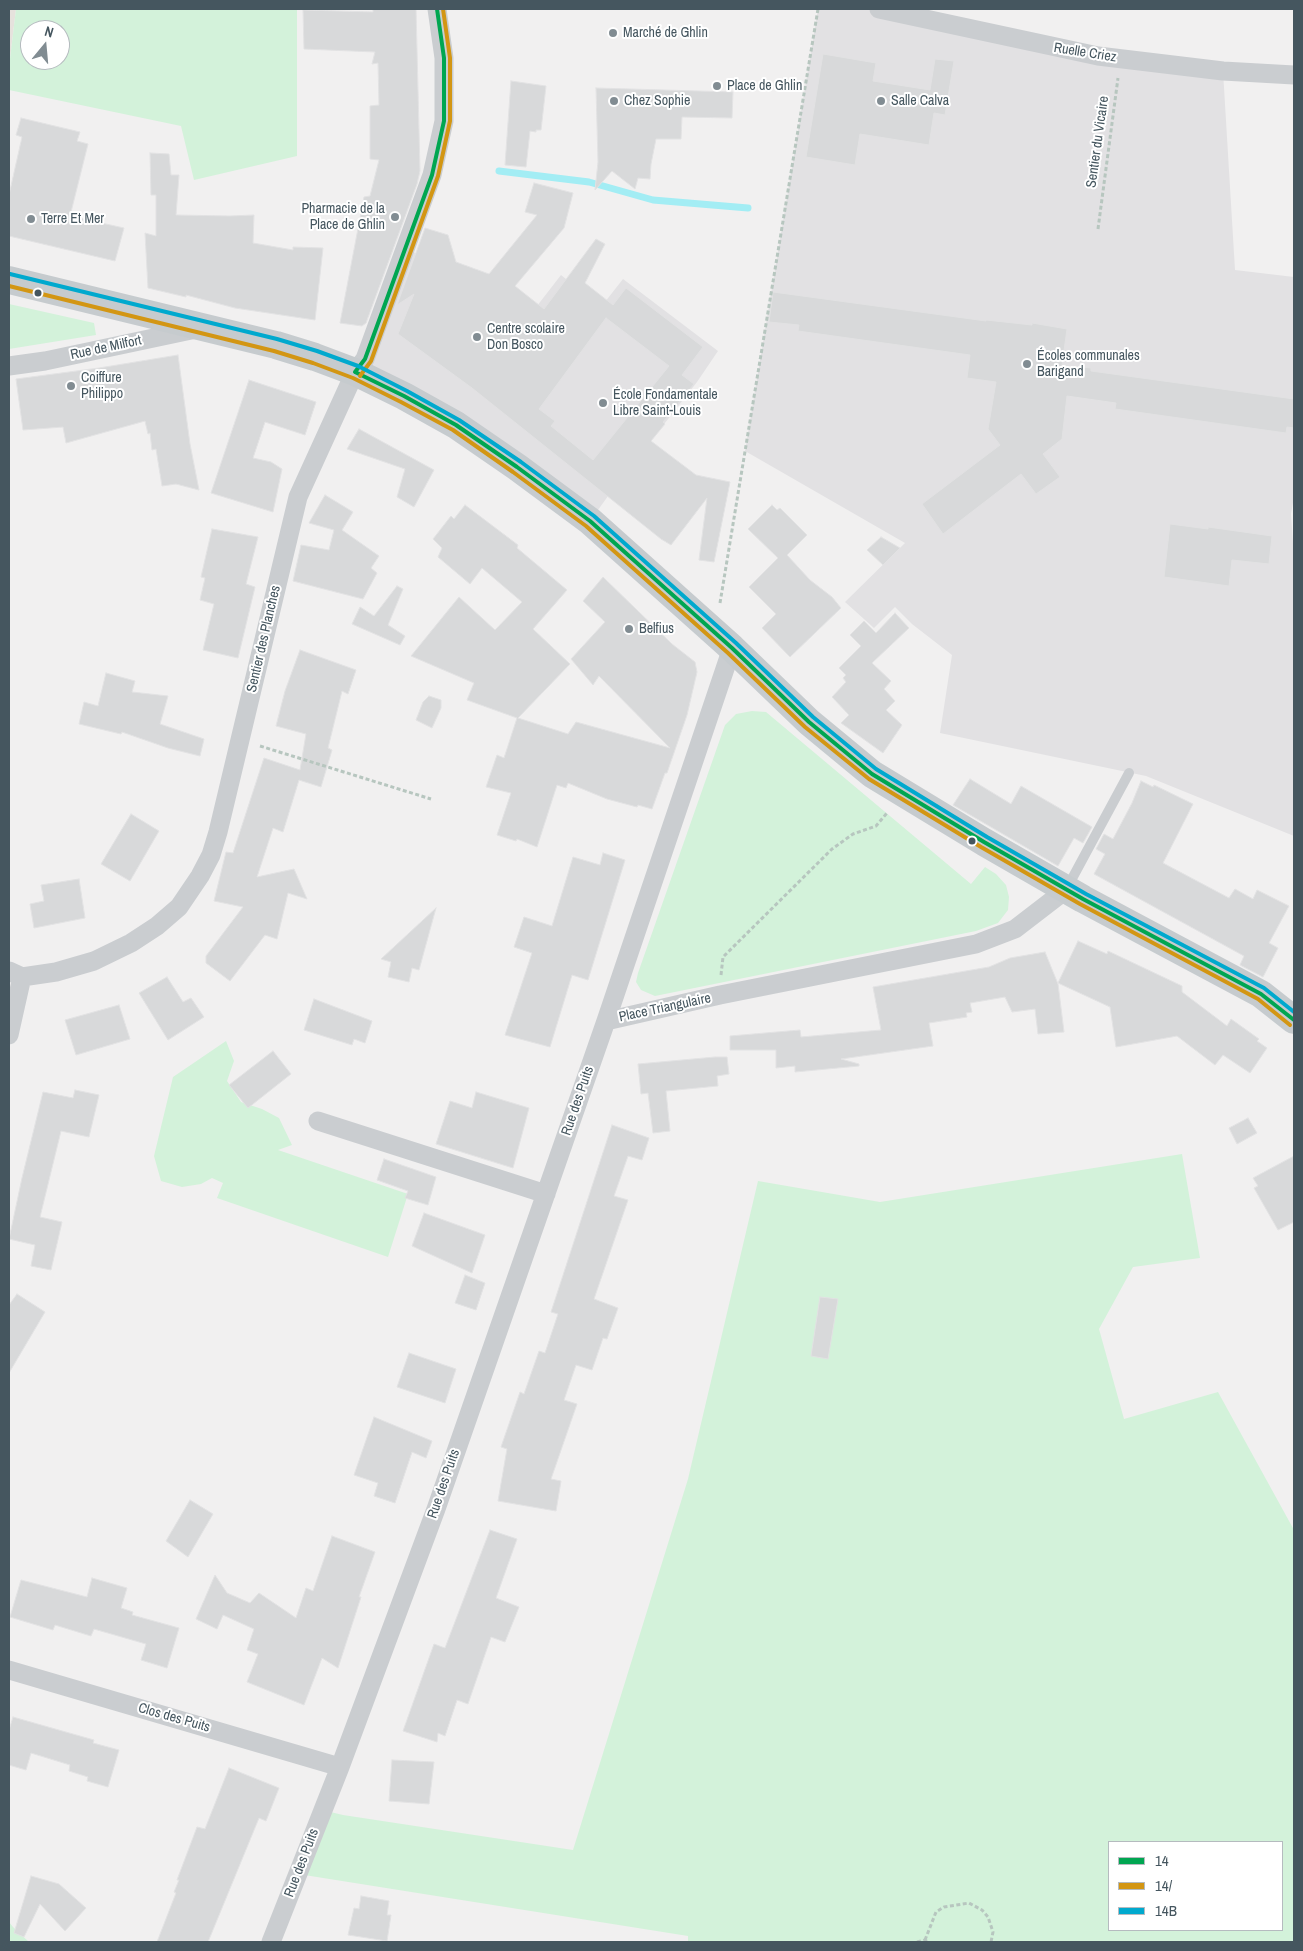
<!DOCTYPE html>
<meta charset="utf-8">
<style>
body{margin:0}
#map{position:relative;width:1303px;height:1951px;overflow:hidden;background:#f1f0f0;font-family:"Archivo Narrow",sans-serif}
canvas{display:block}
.frame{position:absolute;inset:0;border:10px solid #45565f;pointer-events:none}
.legend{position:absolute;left:1108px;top:1841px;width:175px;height:90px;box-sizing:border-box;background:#fff;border:1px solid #b5bbbf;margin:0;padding:6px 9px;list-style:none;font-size:15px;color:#45565f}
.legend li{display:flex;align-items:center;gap:10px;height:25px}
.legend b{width:25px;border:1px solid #b5bbbf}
.north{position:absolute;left:20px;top:20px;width:50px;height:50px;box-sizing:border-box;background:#fff;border:1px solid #b5bbbf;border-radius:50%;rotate:17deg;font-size:14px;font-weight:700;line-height:20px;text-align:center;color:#45565f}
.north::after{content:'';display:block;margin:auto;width:18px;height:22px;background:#818c92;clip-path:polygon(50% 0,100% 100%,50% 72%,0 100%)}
</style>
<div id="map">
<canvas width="1303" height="1951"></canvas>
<div class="frame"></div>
<ul class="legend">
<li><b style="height:6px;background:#00a651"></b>14</li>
<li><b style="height:6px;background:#d39613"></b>14/</li>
<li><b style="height:6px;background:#00a9ce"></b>14B</li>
</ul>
<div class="north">N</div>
</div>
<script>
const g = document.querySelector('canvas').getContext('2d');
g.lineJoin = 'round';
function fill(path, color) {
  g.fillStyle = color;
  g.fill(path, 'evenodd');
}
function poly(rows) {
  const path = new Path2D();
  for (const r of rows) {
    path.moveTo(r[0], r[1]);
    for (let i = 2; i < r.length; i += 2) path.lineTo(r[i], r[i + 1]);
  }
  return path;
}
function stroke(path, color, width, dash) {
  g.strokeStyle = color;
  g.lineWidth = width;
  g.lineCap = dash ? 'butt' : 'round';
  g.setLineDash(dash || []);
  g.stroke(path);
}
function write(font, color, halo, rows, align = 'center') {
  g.font = font + ' "Archivo Narrow",sans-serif';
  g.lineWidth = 4;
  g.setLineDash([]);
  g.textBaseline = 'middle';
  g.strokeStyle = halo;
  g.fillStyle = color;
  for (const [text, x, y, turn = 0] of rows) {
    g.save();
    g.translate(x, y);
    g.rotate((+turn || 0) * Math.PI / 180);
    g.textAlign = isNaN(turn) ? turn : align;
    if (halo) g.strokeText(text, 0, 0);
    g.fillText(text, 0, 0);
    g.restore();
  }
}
fill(poly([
 [9,9,16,9,9,67]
]), '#e6e2dd');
fill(poly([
 [818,9,879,9,1223,71,1235,270,1294,277,1294,497,1291,514,1294,558,1294,836,1146,776,940,733,952,655,912,624,895,607,874,628,845,602,905,543,745,451],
 [406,248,530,315,561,275,601,307,623,279,718,351,697,382,611,492,590,521,404,396,365,359]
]), '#e2e1e3');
fill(poly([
 [16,9,297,9,297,156,194,180,181,126,9,90,9,67],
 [30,30,60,30,60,60,30,60],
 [9,304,94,323,96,335,9,349],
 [752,711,766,712,971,884,985,867,996,874,1006,885,1009,897,1008,910,998,923,976,931,655,996,641,990,636,982,638,973,725,725,736,714],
 [226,1041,234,1061,227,1081,241,1102,262,1109,279,1118,292,1145,278,1150,408,1194,388,1257,217,1198,223,1183,212,1178,201,1184,182,1187,161,1181,154,1156,173,1077],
 [1182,1154,1200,1258,1133,1267,1099,1329,1124,1419,1218,1392,1294,1530,1294,1942,688,1942,688,1936,298,1874,322,1810,343,1815,573,1850,688,1479,758,1181,880,1202],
 [1109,1842,1282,1842,1282,1930,1109,1930],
 [9,1922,13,1927,29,1942,9,1942]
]), '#d3f2da');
stroke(poly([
 [499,171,589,182,653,200,748,208]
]), '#a3edf4', 7);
const building = poly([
 [373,9,416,9,420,171,417,184,366,323,362,326,340,323,364,197,370,196,379,160,370,159,370,106,379,105,378,63,372,64,375,52,304,49,303,10,373,12,373,9],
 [823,54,876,63,873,81,930,90,935,59,954,61,945,115,934,113,929,145,860,134,855,165,806,157,823,54],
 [511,81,546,86,541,130,536,130,536,132,530,131,526,167,505,165,511,81],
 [596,88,733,92,732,118,682,117,681,139,656,139,651,164,650,179,638,178,635,189,612,171,595,190,598,162,596,88],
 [21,118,80,132,77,141,88,144,70,216,124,228,115,261,9,236,9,195,22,137,16,135,21,118],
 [150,153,169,154,171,175,179,175,176,215,230,216,254,215,253,243,293,250,293,247,323,248,315,320,235,308,186,295,186,297,148,288,145,233,156,236,156,195,151,195,150,153],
 [534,183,573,193,564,228,515,286,544,309,596,239,605,244,585,283,613,305,626,288,703,347,682,375,694,384,663,422,665,424,651,441,696,475,730,482,714,562,699,560,707,498,671,545,661,539,472,388,398,334,414,294,397,305,425,228,448,235,456,262,489,274,537,215,525,212,534,183],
 [606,318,669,366,593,460,551,426,555,421,539,409,606,318],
 [773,292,986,321,986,320,1032,325,1032,323,1067,329,1062,365,1091,368,1091,371,1294,399,1294,428,1287,427,1286,433,1115,409,1116,403,1067,396,1062,439,1043,454,1060,477,1036,494,1021,474,943,534,922,504,1000,445,988,429,996,382,967,378,970,355,798,331,799,325,769,322,773,292],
 [178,355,190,444,199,490,176,484,162,486,156,449,152,450,150,433,148,434,145,421,66,443,63,427,23,430,16,379,99,368,178,355],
 [249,380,316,402,305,435,265,422,253,458,271,462,282,469,273,512,211,493,249,380],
 [359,429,434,470,414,507,397,497,405,469,347,449,359,429],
 [325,495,353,512,342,530,379,556,371,568,377,573,363,599,293,581,301,545,329,550,334,530,309,523,325,495],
 [465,505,518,545,517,548,567,590,533,629,570,664,518,718,568,734,576,722,670,748,599,676,593,685,571,659,605,622,583,601,603,577,672,644,695,662,697,672,687,715,667,773,665,773,652,809,638,805,637,807,607,799,568,783,566,788,557,785,537,847,517,839,516,841,497,835,511,793,486,787,497,755,504,758,517,718,467,700,474,683,411,656,459,597,495,630,522,602,482,568,470,584,438,557,442,548,433,539,451,516,454,519,465,505],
 [772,505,777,510,780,508,807,535,787,555,810,580,832,597,841,608,790,657,762,628,776,614,749,587,778,558,748,529,772,505],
 [1170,524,1208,529,1208,527,1272,536,1269,564,1232,560,1229,586,1164,577,1170,524],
 [212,529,258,537,246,584,255,587,238,658,203,650,214,604,200,600,205,578,201,577,212,529],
 [881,537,900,548,883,565,867,550,881,537],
 [397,586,403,589,388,625,405,636,400,645,352,624,360,607,374,616,397,586],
 [895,613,909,628,872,663,891,681,884,689,895,701,886,710,902,725,883,753,841,723,849,715,832,697,846,682,843,678,846,675,839,668,861,646,850,635,864,621,876,633,895,613],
 [300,650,356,670,348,694,342,691,328,748,332,750,321,787,299,780,283,832,273,828,257,877,294,869,307,899,288,893,277,939,265,935,230,981,206,963,206,956,243,907,214,901,226,852,233,853,264,758,300,770,306,734,276,726,285,691,300,650],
 [106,673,135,681,132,692,168,696,160,724,204,739,200,756,168,748,122,732,121,734,79,724,84,702,98,706,106,673],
 [429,696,441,700,441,708,432,728,416,720,423,702,429,696],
 [970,779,1011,804,1021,786,1092,827,1083,843,1074,838,1058,866,953,805,970,779],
 [1141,781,1153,787,1154,785,1193,804,1163,863,1229,898,1235,889,1253,899,1257,890,1289,906,1269,943,1278,948,1263,977,1240,965,1244,956,1094,874,1105,854,1096,849,1104,834,1113,839,1132,803,1141,781],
 [131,814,159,831,130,881,101,864,131,814],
 [603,853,625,860,588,980,572,975,550,1047,505,1035,532,953,514,947,524,917,552,926,573,857,600,865,603,853],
 [79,879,85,918,34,928,30,904,44,901,41,885,79,879],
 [436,908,419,970,412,968,409,982,388,977,391,962,381,959,436,908],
 [1078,941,1107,954,1108,951,1182,986,1182,992,1227,1026,1231,1019,1259,1039,1257,1041,1267,1048,1250,1073,1223,1055,1215,1065,1177,1036,1116,1047,1110,1007,1058,983,1078,941],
 [1045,952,1058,984,1064,1032,1038,1034,1035,1009,1012,1012,1005,997,970,1003,972,1012,966,1013,967,1017,929,1023,933,1046,841,1059,859,1064,859,1066,795,1072,795,1066,776,1068,776,1050,730,1050,730,1036,800,1030,801,1037,881,1030,873,987,989,967,1010,958,1045,952],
 [167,977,183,1002,191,998,204,1017,168,1040,139,993,167,977],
 [314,999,372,1021,365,1043,354,1039,352,1045,304,1030,314,999],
 [119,1005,130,1039,76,1055,65,1020,119,1005],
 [273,1051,291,1074,248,1108,229,1085,273,1051],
 [715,1057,727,1057,729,1074,717,1076,718,1086,666,1091,670,1131,653,1133,648,1093,641,1094,638,1064,715,1057],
 [75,1090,99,1095,89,1137,61,1131,40,1217,62,1222,51,1270,31,1266,35,1245,9,1239,22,1178,43,1092,73,1098,75,1090],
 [476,1092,529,1108,513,1168,436,1144,450,1101,472,1108,476,1092],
 [1248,1118,1257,1133,1237,1144,1229,1128,1248,1118],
 [612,1125,649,1138,642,1160,628,1156,614,1196,628,1200,594,1299,618,1308,607,1339,603,1338,592,1370,576,1365,564,1400,577,1404,551,1479,561,1481,556,1511,498,1501,507,1449,501,1447,520,1392,524,1394,539,1351,545,1353,558,1314,551,1312,612,1125],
 [1294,1156,1294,1222,1278,1230,1254,1188,1258,1186,1253,1178,1294,1156],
 [384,1159,436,1177,428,1205,405,1198,408,1191,377,1180,384,1159],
 [424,1213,485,1235,472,1273,412,1246,424,1213],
 [465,1275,485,1283,476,1310,455,1303,465,1275],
 [17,1294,45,1312,9,1373,9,1305,17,1294],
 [820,1297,838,1299,828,1359,811,1356,820,1297],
 [409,1353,456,1369,445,1403,397,1387,409,1353],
 [374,1417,432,1441,426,1458,412,1452,395,1503,374,1496,378,1483,354,1475,374,1417],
 [190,1500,213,1514,188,1557,166,1541,190,1500],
 [490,1530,517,1539,496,1598,519,1607,505,1642,491,1637,468,1704,457,1700,445,1736,438,1733,437,1742,403,1731,434,1644,445,1648,490,1530],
 [332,1536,375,1552,359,1597,361,1597,338,1668,322,1658,304,1705,247,1682,258,1654,247,1650,254,1629,223,1615,217,1629,196,1619,215,1575,227,1593,250,1603,259,1593,296,1618,306,1588,313,1591,332,1536],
 [92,1578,127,1588,121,1608,133,1612,132,1615,179,1628,167,1668,141,1660,146,1644,94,1629,91,1636,55,1625,53,1630,10,1617,21,1580,87,1597,92,1578],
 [13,1717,94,1740,93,1743,119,1750,108,1787,87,1781,88,1777,69,1771,70,1765,31,1753,26,1770,9,1765,9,1730,13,1717],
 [392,1760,434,1762,429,1804,389,1801,392,1760],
 [229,1768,279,1788,266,1821,259,1818,208,1942,157,1942,176,1893,174,1892,179,1880,177,1880,197,1827,205,1829,229,1768],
 [31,1876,59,1884,86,1908,65,1931,40,1904,24,1937,14,1933,31,1876],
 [361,1896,389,1901,387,1915,391,1915,387,1941,348,1935,354,1908,359,1909,361,1896]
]);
fill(building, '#d8d9da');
stroke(building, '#e2e2e3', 1);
stroke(poly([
 [1098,229,1118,78],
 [720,603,818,9],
 [260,746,431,799],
 [721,975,723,957,832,849,853,834,876,826,887,813],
 [925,1940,936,1912,944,1907,969,1903,982,1910,988,1917,993,1932,991,1942],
 [917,1942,925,1940,928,1942]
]), '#b7c6bf', 3, [4, 2.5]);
stroke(poly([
 [1067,888,1129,773]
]), '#cacdd0', 10);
stroke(poly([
 [879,9,1098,56,1223,71,1294,75],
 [9,366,45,361,196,329],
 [9,971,22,977,56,972,94,961,131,943,157,926,179,907,200,876,211,855,218,832,298,497,355,372,365,359,432,175,444,121,444,58,437,9],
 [606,1021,720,995,976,944,1015,929,1067,889],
 [9,1035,22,977],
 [318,1121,546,1194],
 [9,1670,340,1767],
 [271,1942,340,1767,436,1509,606,1021,732,648]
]), '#cacdd0', 19);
stroke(poly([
 [9,280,276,345,315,357,355,372,404,396,456,425,517,467,590,521,732,648,809,722,872,774,984,842,1083,899,1261,994,1294,1020]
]), '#c6cbce', 28);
stroke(poly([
 [355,372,404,396,456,425,517,467,590,521,732,648,809,722,872,774,984,842,1083,899,1261,994,1294,1020],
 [355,372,365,359,432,175,444,121,444,58,437,9]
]), '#00a651', 4);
stroke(poly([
 [9,286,274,351,313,363,353,378,401,402,453,430,513,472,586,526,728,653,805,727,869,779,981,847,1080,904,1258,999,1290,1025],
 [360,376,371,361,438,176,450,121,450,58,443,9]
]), '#d39613', 4);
stroke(poly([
 [10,274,277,339,317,351,358,366,407,391,459,420,521,462,594,516,736,643,813,717,876,769,987,837,1086,894,1264,988,1294,1012]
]), '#00a9ce', 4);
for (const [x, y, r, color] of [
 [613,33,5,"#818c92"],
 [717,86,5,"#818c92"],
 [614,101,5,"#818c92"],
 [881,101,5,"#818c92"],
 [395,217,5,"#818c92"],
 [31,219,5,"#818c92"],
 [38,293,4.5,"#45565f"],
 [477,337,5,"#818c92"],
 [1027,364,5,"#818c92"],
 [71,386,5,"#818c92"],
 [603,403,5,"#818c92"],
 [629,629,5,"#818c92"],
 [972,841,4.5,"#45565f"]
]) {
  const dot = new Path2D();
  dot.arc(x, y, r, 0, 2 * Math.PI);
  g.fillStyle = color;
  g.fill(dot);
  stroke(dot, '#fff', 2);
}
write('14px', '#45565f', '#fff', [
 ["Marché de Ghlin",623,33],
 ["Place de Ghlin",727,86],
 ["Chez Sophie",624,101],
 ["Salle Calva",891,101],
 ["Pharmacie de la",385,209,"right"],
 ["Place de Ghlin",385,225,"right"],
 ["Terre Et Mer",41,219],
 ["Centre scolaire",487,329],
 ["Don Bosco",487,345],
 ["Écoles communales",1037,356],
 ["Barigand",1037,372],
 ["Coiffure",81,378],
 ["Philippo",81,394],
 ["École Fondamentale",613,395],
 ["Libre Saint-Louis",613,411],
 ["Belfius",639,629]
], 'left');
write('14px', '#45565f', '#fff', [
 ["Ruelle Criez",1085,53,9],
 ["Sentier du Vicaire",1098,142,-82],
 ["Rue de Milfort",106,348,-12],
 ["Sentier des Planches",264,639,-77],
 ["Place Triangulaire",665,1008,-12],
 ["Rue des Puits",578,1101,-71],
 ["Rue des Puits",444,1484,-71],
 ["Clos des Puits",174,1718,16],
 ["Rue des Puits",302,1863,-69]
]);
</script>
